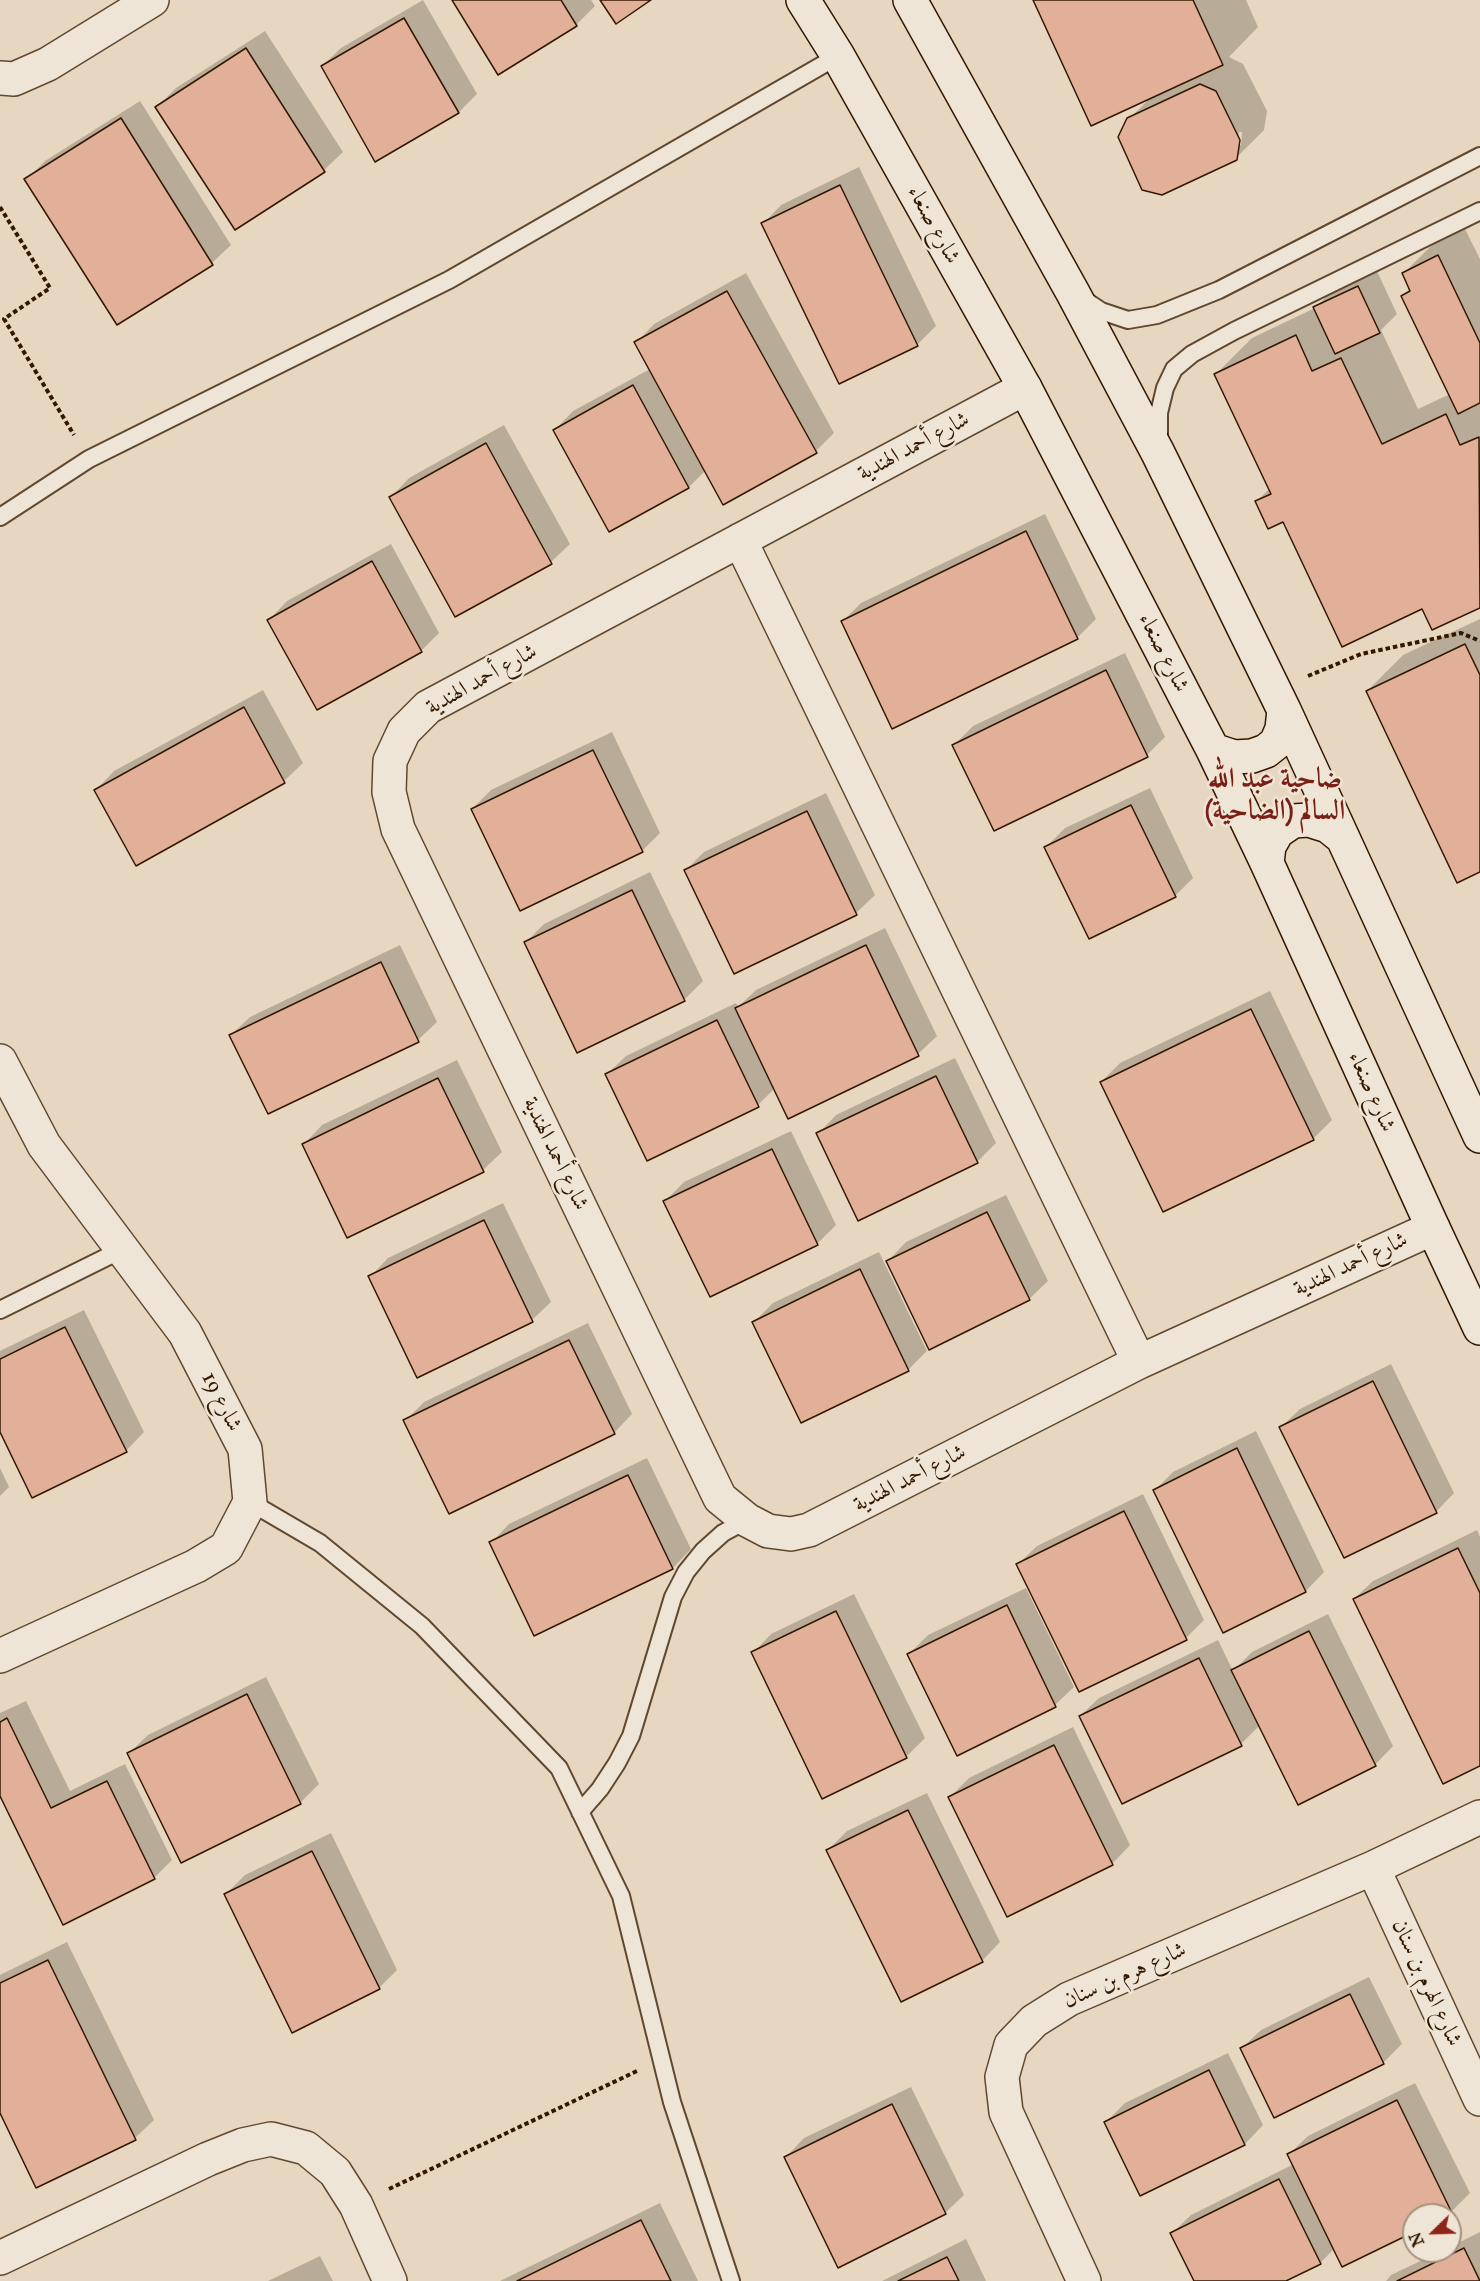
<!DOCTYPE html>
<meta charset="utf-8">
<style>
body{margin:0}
#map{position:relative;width:1480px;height:2281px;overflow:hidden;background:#e7d7c0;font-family:"IM FELL Great Primer",serif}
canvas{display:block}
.north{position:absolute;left:1402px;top:2203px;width:60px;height:60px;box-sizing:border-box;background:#efe5d6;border:2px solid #a49380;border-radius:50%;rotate:247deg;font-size:16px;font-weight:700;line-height:24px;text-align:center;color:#331800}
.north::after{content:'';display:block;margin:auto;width:21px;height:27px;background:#8f2418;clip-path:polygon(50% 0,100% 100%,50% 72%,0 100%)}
</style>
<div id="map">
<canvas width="1480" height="2281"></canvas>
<div class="north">N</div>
</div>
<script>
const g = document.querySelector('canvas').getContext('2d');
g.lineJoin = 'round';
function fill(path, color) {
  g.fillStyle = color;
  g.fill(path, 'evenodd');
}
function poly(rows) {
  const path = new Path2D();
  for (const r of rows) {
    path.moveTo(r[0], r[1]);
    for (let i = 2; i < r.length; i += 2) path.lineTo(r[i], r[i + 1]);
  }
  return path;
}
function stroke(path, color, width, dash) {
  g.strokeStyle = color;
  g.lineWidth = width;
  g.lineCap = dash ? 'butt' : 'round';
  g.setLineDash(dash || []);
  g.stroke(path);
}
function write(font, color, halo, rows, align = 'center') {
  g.font = font + ' "IM FELL Great Primer",Amiri,serif';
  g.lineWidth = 5;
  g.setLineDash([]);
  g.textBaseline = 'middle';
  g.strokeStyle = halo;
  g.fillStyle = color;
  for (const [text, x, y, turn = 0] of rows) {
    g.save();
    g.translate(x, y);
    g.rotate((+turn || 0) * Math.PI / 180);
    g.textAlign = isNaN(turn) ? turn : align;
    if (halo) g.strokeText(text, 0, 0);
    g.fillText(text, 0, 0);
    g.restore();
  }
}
fill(poly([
 [423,0,477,94,459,112,376,160,322,66,341,48],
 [454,0,591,0,595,6,576,25],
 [1035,0,1246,0,1258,27,1229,57,1243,64,1267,111,1264,130,1236,158,1129,119,1151,97],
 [1239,132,1242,132,1241,145,1238,145],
 [265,31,343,152,324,170,236,228,157,107,176,88],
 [140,101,231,245,212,263,117,323,26,180,45,161],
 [859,167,936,326,917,345,763,224,781,205],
 [1465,229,1480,259,1480,606,1433,628,1422,607,1256,502,1270,488,1216,374,1252,338,1315,308,1334,289,1376,269,1397,314,1381,330,1418,409,1450,394,1403,296,1411,288,1404,273,1431,246],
 [746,273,834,433,816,451,706,470,689,487,610,530,555,430,573,411,650,369,636,343,654,324],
 [504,425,570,544,551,562,391,497,409,478],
 [1045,514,1096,619,1077,638,893,727,843,621,861,603],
 [391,544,439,633,421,651,269,620,287,601],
 [1480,619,1480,871,1367,691,1403,655],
 [1125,653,1165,737,1147,755,954,745,973,726],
 [263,690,303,763,284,781,137,864,96,790,114,771],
 [612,732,660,833,642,851,472,809,491,790],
 [1150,788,1193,878,1175,896,1046,847,1065,828],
 [826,793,875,895,856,913,734,972,685,871,704,852],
 [650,872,703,981,684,1000,526,942,544,924],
 [885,928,937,1036,918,1054,789,1117,775,1088,758,1105,607,1074,626,1056,736,1003,738,1007,756,990],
 [400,945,437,1022,418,1040,231,1035,250,1017],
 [1270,991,1332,1120,1314,1138,1163,1210,1101,1082,1120,1063],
 [955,1058,996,1143,977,1162,818,1134,836,1115],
 [457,1060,502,1152,483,1170,304,1144,322,1125],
 [791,1131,836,1225,817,1244,711,1295,665,1201,684,1182],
 [1006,1195,1048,1281,1029,1299,888,1261,906,1242],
 [503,1203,551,1302,532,1320,370,1277,388,1258],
 [879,1252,927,1351,908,1370,802,1421,754,1322,773,1303],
 [84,1310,144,1432,126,1451,0,1428,0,1351],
 [588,1323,632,1414,614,1433,405,1421,424,1402],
 [1391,1364,1454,1493,1436,1512,1281,1427,1300,1409],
 [1256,1431,1324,1572,1306,1591,1223,1631,1155,1490,1173,1472],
 [647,1458,691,1549,673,1568,535,1634,491,1543,509,1524],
 [0,1468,9,1487,0,1496],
 [1143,1494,1204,1620,1186,1638,1018,1564,1037,1546],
 [1477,1530,1480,1537,1480,1764,1354,1599,1373,1581],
 [1026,1588,1074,1687,1055,1705,909,1654,928,1635],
 [854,1594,925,1738,906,1757,753,1653,771,1634],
 [1328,1614,1393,1746,1375,1765,1260,1725,1241,1744,1080,1716,1099,1698,1218,1640,1233,1671,1252,1652],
 [266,1677,319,1784,300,1803,129,1753,148,1735],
 [26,1701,70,1791,125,1764,172,1860,154,1878,0,1792,0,1713],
 [1073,1727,1130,1845,1112,1864,950,1797,969,1778],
 [927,1793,1000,1942,982,1961,828,1850,847,1831],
 [331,1833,397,1970,379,1988,226,1894,245,1875],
 [67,1942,154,2120,135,2138,0,2110,0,1975],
 [1369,1977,1402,2044,1383,2063,1242,2048,1261,2030],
 [1228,2053,1263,2125,1245,2144,1141,2194,1106,2122,1125,2103],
 [1415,2083,1470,2193,1451,2212,1445,2215,1414,2215,1414,2230,1335,2248,1320,2263,1283,2281,1195,2281,1172,2233,1191,2215,1294,2164,1289,2154,1308,2136],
 [911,2087,964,2195,945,2213,786,2157,804,2138],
 [660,2203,698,2281,500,2281],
 [1480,2232,1480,2281,1386,2281,1391,2275,1441,2251,1450,2251,1450,2247],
 [966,2239,986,2281,882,2281],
 [320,2256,333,2281,268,2281]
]), '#0003');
const building = poly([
 [452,0,561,0,577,26,498,75,452,0],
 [600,0,651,0,616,24,600,0],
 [1033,0,1193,0,1223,65,1091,126,1033,0],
 [404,18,459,113,375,162,321,66,404,18],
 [246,48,325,172,235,230,155,107,246,48],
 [1200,84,1216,91,1240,140,1237,160,1162,195,1142,190,1118,137,1127,118,1200,84],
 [121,118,213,265,117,325,24,179,121,118],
 [840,185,918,346,839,384,761,223,840,185],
 [1438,255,1480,343,1480,403,1458,414,1401,296,1410,291,1402,273,1438,255],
 [1358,286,1380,333,1335,354,1313,307,1358,286],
 [727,291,817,453,723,505,634,342,727,291],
 [1296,335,1312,371,1341,358,1382,444,1446,414,1460,445,1479,437,1480,608,1432,630,1422,609,1342,647,1283,522,1268,529,1255,501,1271,494,1214,374,1296,335],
 [633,385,689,488,609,532,553,430,633,385],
 [486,443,552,564,455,617,389,497,486,443],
 [1026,531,1078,639,892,729,841,621,1026,531],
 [372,561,422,652,317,710,267,620,372,561],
 [1465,644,1480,675,1480,872,1457,883,1366,691,1465,644],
 [1106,670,1148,757,994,831,952,745,1106,670],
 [244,707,285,783,136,866,94,790,244,707],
 [593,750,643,852,520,911,471,809,593,750],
 [1131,805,1176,897,1089,939,1044,847,1131,805],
 [807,811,857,915,734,974,684,870,807,811],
 [632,890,685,1001,577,1053,524,942,632,890],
 [866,945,919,1056,788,1119,735,1008,866,945],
 [381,962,419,1042,268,1114,229,1035,381,962],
 [1251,1009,1314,1140,1163,1212,1100,1082,1251,1009],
 [717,1020,759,1107,647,1161,605,1074,717,1020],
 [936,1076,978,1163,858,1221,816,1133,936,1076],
 [438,1078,484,1172,347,1238,302,1144,438,1078],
 [772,1149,818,1245,710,1297,663,1201,772,1149],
 [987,1212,1030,1300,929,1350,886,1261,987,1212],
 [484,1220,533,1322,417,1378,368,1276,484,1220],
 [860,1269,909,1371,801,1423,752,1322,860,1269],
 [65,1327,127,1452,32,1498,0,1432,0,1359,65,1327],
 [569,1340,615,1434,449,1514,403,1420,569,1340],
 [1373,1381,1437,1513,1344,1558,1279,1427,1373,1381],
 [1237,1448,1306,1592,1223,1633,1153,1490,1237,1448],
 [628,1475,673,1569,534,1636,489,1542,628,1475],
 [1124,1511,1187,1640,1079,1692,1016,1564,1124,1511],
 [1458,1548,1480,1593,1480,1766,1443,1784,1353,1599,1458,1548],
 [1007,1605,1056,1707,957,1756,907,1654,1007,1605],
 [836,1611,907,1758,822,1799,751,1652,836,1611],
 [1309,1631,1376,1766,1298,1805,1231,1670,1309,1631],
 [1199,1658,1242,1746,1122,1804,1079,1716,1199,1658],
 [247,1694,301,1804,181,1863,127,1753,247,1694],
 [7,1718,51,1808,107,1781,155,1879,63,1925,0,1796,0,1722,7,1718],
 [1054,1745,1113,1865,1007,1917,948,1797,1054,1745],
 [908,1810,983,1962,901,2002,826,1850,908,1810],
 [312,1851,380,1989,292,2033,224,1894,312,1851],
 [48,1960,136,2140,36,2188,0,2113,0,1983,48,1960],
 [1350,1994,1384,2064,1274,2118,1240,2048,1350,1994],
 [1209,2070,1245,2145,1140,2196,1104,2122,1209,2070],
 [1397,2100,1452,2213,1448,2215,1414,2215,1414,2232,1342,2267,1287,2154,1397,2100],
 [892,2104,946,2214,838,2268,784,2157,892,2104],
 [1279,2179,1321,2264,1286,2281,1194,2281,1170,2233,1279,2179],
 [641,2220,671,2281,517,2281,641,2220],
 [1464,2248,1480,2281,1397,2281,1464,2248],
 [947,2257,959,2281,898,2281,947,2257]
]);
fill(building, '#e2af98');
stroke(building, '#331800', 1.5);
const service = poly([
 [1083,299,1101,311,1128,320,1157,315,1219,290,1480,156],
 [1159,443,1159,413,1165,388,1174,369,1192,354,1234,331,1480,211],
 [0,517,89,459,449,280,838,56],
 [0,1310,123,1249],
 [250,1502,320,1543,422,1626,559,1768,621,1896,672,2102,731,2281],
 [580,1812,600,1789,617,1763,631,1736,673,1597,686,1572,703,1551,723,1533,747,1520]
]);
const minor = poly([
 [0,78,14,79,48,64,152,0],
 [1025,388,428,707,404,731,390,761,389,792,398,829,720,1498,747,1520,768,1531,791,1534,809,1530,1139,1362,1433,1228],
 [740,540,1139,1362],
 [0,1061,44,1145,185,1333,245,1449,250,1502,226,1548,196,1566,0,1656],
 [1373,1868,1480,2099],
 [0,2258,208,2159,243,2145,271,2139,306,2148,335,2172,356,2205,390,2281],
 [1084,2281,1006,2112,1002,2077,1011,2045,1034,2021,1069,1999,1373,1868,1480,1817]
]);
const secondary = poly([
 [803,0,838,56,1025,388,1213,750,1267,863,1433,1228,1480,1328],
 [910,0,1073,293,1158,453,1284,710,1480,1136],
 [1213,750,1234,757,1252,756,1266,751,1276,743,1282,729,1284,710],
 [1267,863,1269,846,1277,832,1293,821,1309,820,1328,826,1343,838]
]);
stroke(service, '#604830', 20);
stroke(minor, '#604830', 36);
stroke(secondary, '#331800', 36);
stroke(poly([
 [0,207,50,288,4,319,74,435],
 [1308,676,1361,654,1461,633,1480,641],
 [389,2189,637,2071]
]), '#331800', 4, [4.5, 3]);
stroke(service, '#efe5d6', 16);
stroke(minor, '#efe5d6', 33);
stroke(secondary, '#efe5d6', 33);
write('22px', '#331800', '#efe5d6', [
 ["شارع صنعاء",933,225,61],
 ["شارع أحمد الهندية",914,447,-28],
 ["شارع صنعاء",1163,653,63],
 ["شارع أحمد الهندية",482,680,-29],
 ["شارع صنعاء",1371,1092,66],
 ["شارع أحمد الهندية",555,1154,64],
 ["شارع أحمد الهندية",1351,1265,-25],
 ["شارع 19",221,1402,63],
 ["شارع أحمد الهندية",910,1479,-27],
 ["شارع هرم بن سنان",1125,1976,-24],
 ["شارع الهرم بن سنان",1426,1983,65]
]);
write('bold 28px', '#7a1f14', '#efe5d6', [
 ["ضاحية عبد الله",1275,780],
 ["السالم (الضاحية)",1275,812]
]);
</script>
